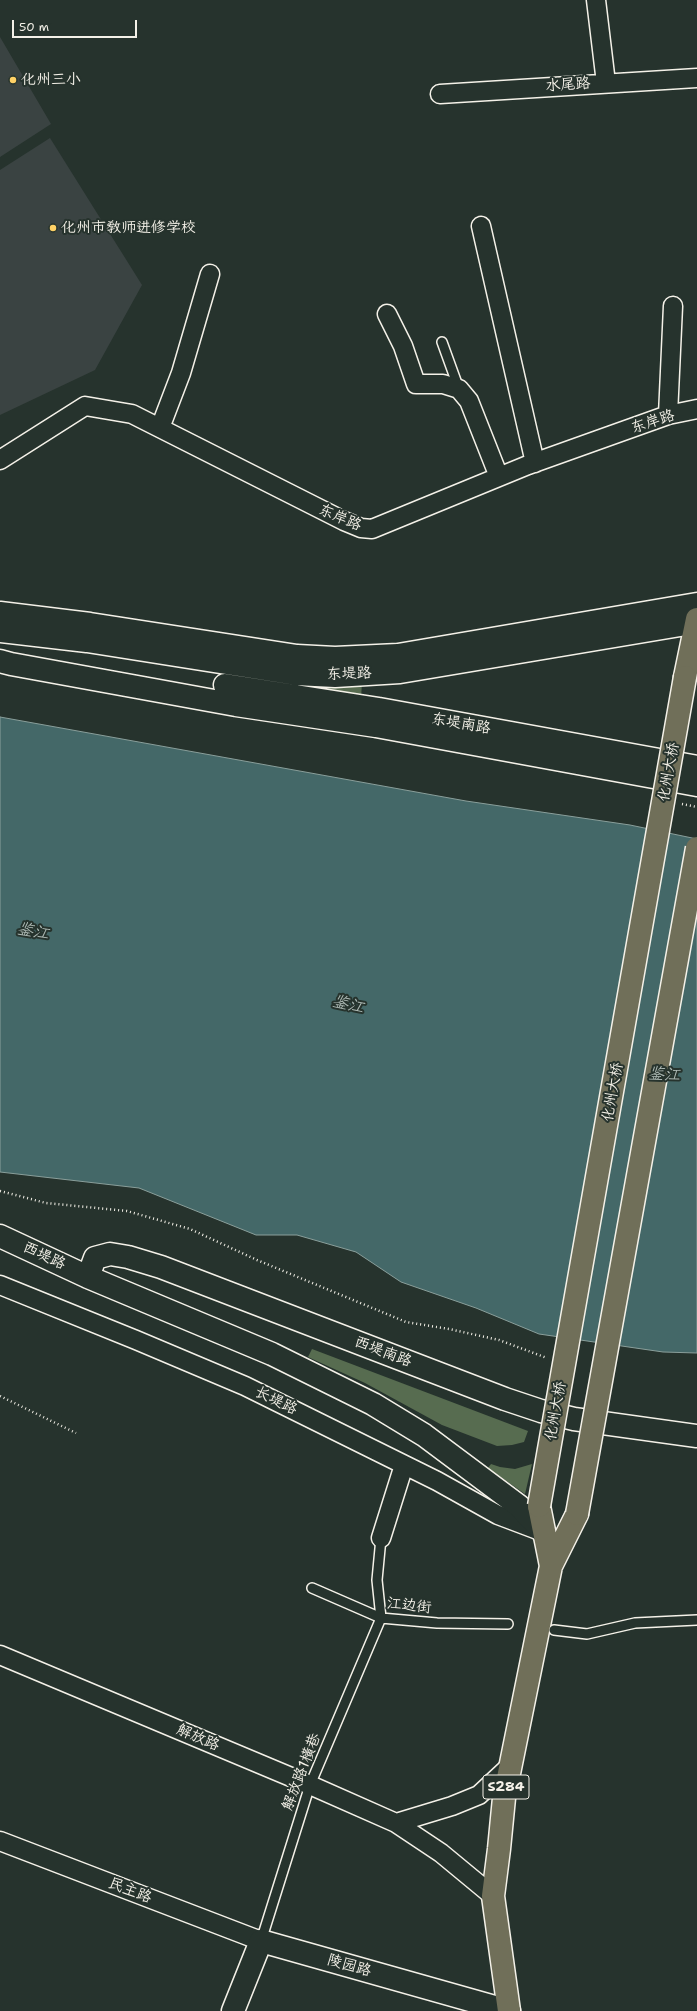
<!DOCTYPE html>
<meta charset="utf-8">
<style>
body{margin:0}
#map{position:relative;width:697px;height:2011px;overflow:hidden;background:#26332d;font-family:"Shantell Sans",sans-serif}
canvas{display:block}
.scale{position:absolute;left:12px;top:20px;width:125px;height:18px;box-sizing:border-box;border:2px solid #f4f1e8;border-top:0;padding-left:5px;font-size:12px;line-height:14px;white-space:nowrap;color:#f4f1e8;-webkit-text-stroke:3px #26332d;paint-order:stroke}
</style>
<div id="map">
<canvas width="697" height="2011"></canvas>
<div class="scale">50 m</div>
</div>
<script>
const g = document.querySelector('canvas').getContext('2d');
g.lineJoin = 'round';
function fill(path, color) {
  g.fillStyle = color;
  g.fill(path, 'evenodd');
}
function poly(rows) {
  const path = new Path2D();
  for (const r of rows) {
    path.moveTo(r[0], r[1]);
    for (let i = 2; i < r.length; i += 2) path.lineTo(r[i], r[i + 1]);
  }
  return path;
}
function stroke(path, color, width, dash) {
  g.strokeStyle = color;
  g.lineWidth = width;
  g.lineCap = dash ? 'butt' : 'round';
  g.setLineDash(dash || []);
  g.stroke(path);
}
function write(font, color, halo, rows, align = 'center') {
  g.font = font + ' "Shantell Sans","LXGW WenKai TC",sans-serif';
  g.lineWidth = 4;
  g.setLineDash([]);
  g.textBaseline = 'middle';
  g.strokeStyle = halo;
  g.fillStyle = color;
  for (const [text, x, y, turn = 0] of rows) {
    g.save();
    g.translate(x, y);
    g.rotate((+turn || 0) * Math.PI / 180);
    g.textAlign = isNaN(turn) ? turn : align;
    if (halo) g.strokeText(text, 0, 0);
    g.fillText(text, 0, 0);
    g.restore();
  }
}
fill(poly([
 [0,37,51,124,0,157],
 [50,138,142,285,95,370,0,415,0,170]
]), '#3a4342');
fill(poly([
 [263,678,362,682,361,699],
 [312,1349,528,1431,524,1442,512,1445,497,1446,442,1425,365,1383,308,1357],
 [491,1464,500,1467,515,1469,532,1464,525,1494,488,1468]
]), '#576c50');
const water = poly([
 [0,717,466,801,630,825,697,839,697,1353,663,1352,539,1334,476,1308,401,1282,356,1252,297,1235,256,1235,139,1188,0,1172,0,717]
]);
fill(water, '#446868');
stroke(water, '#8a9f9b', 1);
const lane = poly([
 [442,342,459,389],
 [312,1588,381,1618,437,1623,508,1624],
 [554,1630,587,1634,635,1623,697,1620],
 [261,1941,310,1785,381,1618,377,1580,381,1538]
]);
const street = poly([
 [596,0,606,83],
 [440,94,697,78],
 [481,226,535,463],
 [387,314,403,346,416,384,443,384,459,389,469,401,499,477],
 [668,415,673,306],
 [160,428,181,373,210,274],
 [0,460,85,406,132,414,344,521,361,528,372,529,528,465,668,415,697,409],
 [0,1285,136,1340,245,1386,437,1481,498,1515,543,1532],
 [381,1538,404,1465],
 [0,1655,310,1785,396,1823,441,1853,493,1896],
 [396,1823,452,1806,479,1795,509,1767],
 [0,1841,261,1941]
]);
const secondary = poly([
 [0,613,90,624,297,656,335,658,398,655,697,604],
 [0,631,87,641,296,674,335,676,400,672,697,622],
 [0,661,11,664,236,705,376,726,697,785],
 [225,685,379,709,697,767],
 [0,1236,88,1277,272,1354,373,1404,424,1435,519,1506,544,1533],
 [88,1277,95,1258,110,1254,128,1257,161,1267,505,1399,541,1411,574,1419,697,1436],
 [233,2011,261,1941,509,2011]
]);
const primary = poly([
 [685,677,697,619],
 [539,1506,551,1566],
 [509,2011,493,1896,499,1849,504,1798,551,1566,577,1514]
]);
stroke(lane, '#f4f1e8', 12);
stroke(street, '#f4f1e8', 21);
stroke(secondary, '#f4f1e8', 25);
stroke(primary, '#f4f1e8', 25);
stroke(poly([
 [682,804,697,807],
 [0,1191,46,1203,127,1211,190,1229,257,1260,406,1322,449,1329,499,1340,547,1358],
 [0,1396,76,1433]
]), '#f4f1e8', 2.5, [1, 3]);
stroke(lane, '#26332d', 9);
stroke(street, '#26332d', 18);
stroke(secondary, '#26332d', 22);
stroke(primary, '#706f59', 22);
const primaryBridge = poly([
 [539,1506,685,677],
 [577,1514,697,848]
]);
stroke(primaryBridge, '#f4f1e8', 25, []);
stroke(primaryBridge, '#706f59', 22);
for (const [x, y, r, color] of [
 [13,80,4,"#ffd166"],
 [53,228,4,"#ffd166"]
]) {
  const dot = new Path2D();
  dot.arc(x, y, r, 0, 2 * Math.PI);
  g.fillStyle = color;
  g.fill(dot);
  stroke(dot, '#26332d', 1.5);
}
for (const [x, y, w] of [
 [506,1787,46]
]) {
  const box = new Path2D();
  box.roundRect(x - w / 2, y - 12, w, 24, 3);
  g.fillStyle = '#26332d';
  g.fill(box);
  stroke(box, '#f4f1e8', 1);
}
write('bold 14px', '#f4f1e8', null, [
 ["S284",506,1787]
]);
write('15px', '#f4f1e8', '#26332d', [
 ["化州三小",21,80],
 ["化州市教师进修学校",61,228]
], 'left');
write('15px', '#f4f1e8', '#26332d', [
 ["水尾路",568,85,-4],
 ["东岸路",653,422,-18],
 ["东岸路",340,518,23],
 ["东堤路",349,674,-2],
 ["东堤南路",461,724,10],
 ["化州大桥",669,772,-80],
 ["化州大桥",613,1092,-80],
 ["西堤路",44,1256,25],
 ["西堤南路",383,1352,21],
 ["长堤路",276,1401,26],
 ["化州大桥",556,1411,-80],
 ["江边街",409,1606,6],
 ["解放路",198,1738,23],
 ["解放路1横巷",302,1772,-69],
 ["民主路",130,1891,21],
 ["陵园路",349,1966,16]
]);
write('italic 16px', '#aebab5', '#26332d', [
 ["鉴江",33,932,11],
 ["鉴江",348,1005,14],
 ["鉴江",664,1075,3]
]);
</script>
